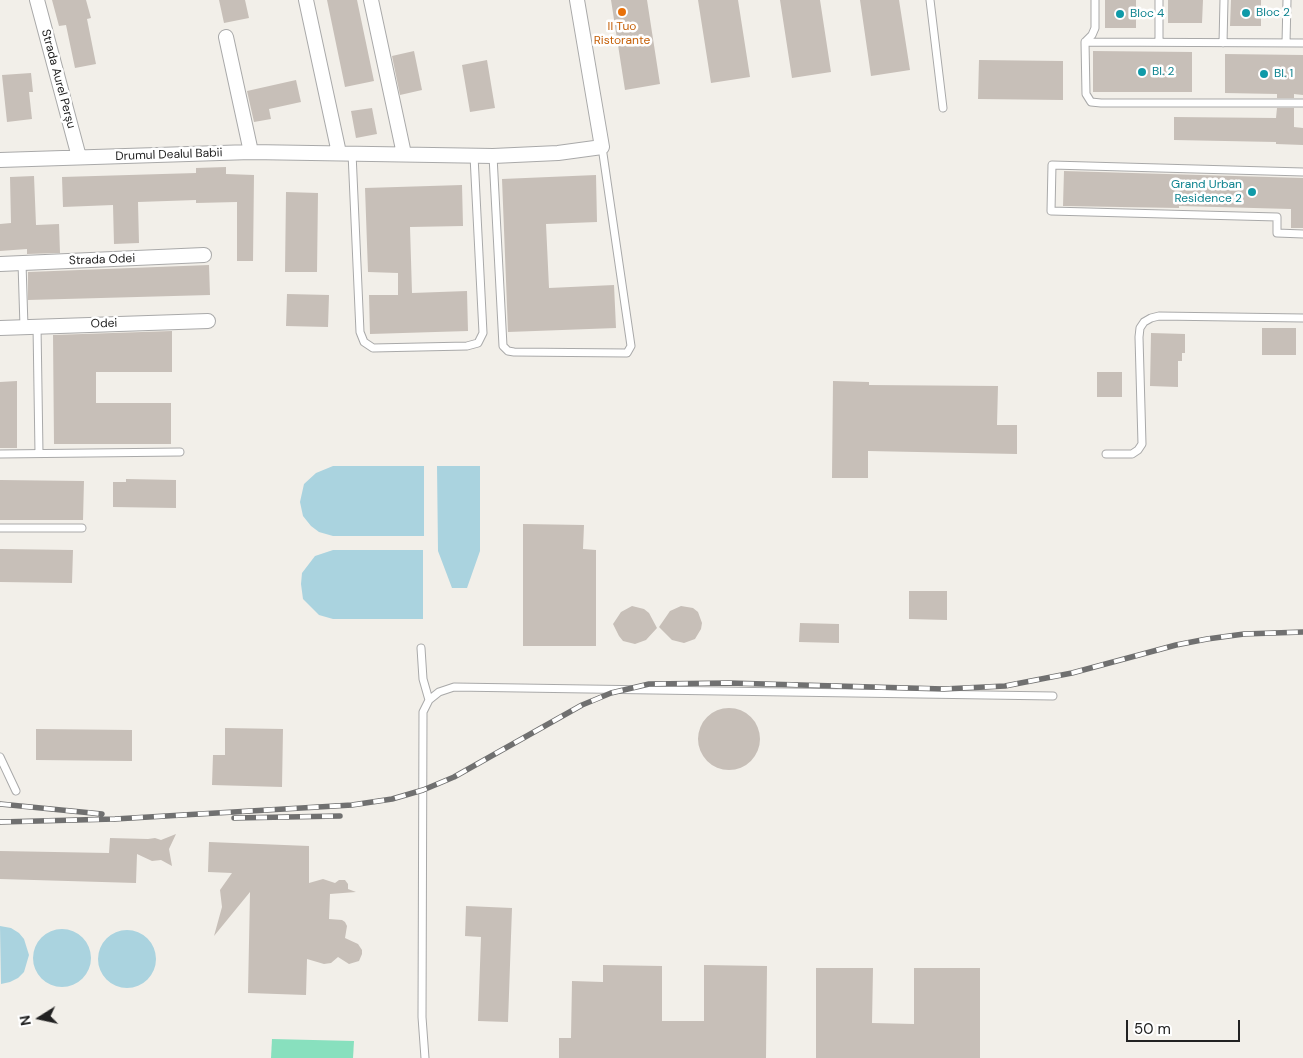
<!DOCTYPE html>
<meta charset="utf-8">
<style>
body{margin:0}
#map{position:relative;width:1303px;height:1058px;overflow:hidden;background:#f2efe9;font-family:"DM Sans",sans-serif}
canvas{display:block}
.north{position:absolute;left:15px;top:993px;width:50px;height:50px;-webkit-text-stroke:4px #fff;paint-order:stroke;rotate:260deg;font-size:14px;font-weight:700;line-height:20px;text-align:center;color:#222}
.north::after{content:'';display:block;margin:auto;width:18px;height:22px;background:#222;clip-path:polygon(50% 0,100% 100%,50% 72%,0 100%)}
.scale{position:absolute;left:1126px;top:1020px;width:114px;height:22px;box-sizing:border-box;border:2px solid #222;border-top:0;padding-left:6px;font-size:15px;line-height:18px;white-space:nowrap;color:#222;-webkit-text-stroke:4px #fff;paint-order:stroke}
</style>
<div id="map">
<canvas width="1303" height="1058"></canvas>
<div class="north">N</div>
<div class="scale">50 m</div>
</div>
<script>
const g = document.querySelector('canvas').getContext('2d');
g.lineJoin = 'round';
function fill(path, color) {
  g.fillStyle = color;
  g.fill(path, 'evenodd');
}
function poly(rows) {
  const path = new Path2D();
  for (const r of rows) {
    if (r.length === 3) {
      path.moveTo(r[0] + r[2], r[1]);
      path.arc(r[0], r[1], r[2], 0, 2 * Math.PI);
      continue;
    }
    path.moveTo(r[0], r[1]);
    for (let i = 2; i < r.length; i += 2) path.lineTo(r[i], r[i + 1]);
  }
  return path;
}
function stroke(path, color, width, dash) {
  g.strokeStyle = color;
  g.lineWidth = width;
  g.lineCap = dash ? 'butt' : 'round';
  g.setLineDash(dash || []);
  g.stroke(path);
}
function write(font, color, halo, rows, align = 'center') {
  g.font = font + ' "DM Sans",sans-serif';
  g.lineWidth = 5;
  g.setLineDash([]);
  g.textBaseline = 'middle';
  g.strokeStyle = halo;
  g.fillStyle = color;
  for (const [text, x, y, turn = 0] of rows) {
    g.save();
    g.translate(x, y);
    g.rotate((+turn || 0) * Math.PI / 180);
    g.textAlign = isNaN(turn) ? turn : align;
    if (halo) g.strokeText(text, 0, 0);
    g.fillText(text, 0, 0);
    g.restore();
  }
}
fill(poly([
 [272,1039,354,1041,353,1058,271,1058]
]), '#88e0be');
fill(poly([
 [333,466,424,466,424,536,333,536,319,532,311,526,303,516,300,502,304,484,316,473],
 [437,466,480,466,480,551,467,588,452,588,438,551],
 [333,550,423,550,423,619,333,619,319,615,303,599,301,584,302,573,315,556],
 [0,926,11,928,19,933,24,939,29,955,24,972,18,978,10,982,1,984],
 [62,958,29],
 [127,959,29]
]), '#aad3df');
fill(poly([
 [52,0,86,0,91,18,87,19,96,64,75,68,66,25,59,26],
 [219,0,245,0,249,18,224,23],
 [327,0,357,0,374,81,345,87],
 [611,0,647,0,660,84,625,90],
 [698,0,738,0,750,77,711,83],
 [780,0,820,0,831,72,792,78],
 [860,0,899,0,910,70,871,76],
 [1105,0,1136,0,1136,28,1105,28],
 [1168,0,1203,0,1202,23,1168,23],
 [1231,0,1261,0,1261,26,1230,26],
 [414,51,422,90,400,95,392,56],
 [1093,51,1192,52,1192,92,1093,92],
 [1225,54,1303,55,1303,95,1294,94,1294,98,1277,98,1277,94,1225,93],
 [487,60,495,108,470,112,462,65],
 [979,60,1063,61,1063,100,978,99],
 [31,73,33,92,29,92,32,119,7,122,2,75],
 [296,80,301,102,269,109,271,119,254,122,247,91],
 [372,108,377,134,356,138,351,111],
 [1277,108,1294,108,1294,127,1303,128,1303,145,1276,144,1276,142,1174,140,1174,117,1276,118],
 [226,167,226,174,254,175,253,261,237,261,237,202,196,203,196,200,138,202,139,243,114,244,113,205,63,207,62,177,196,173,196,168],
 [1064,171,1303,178,1303,228,1291,228,1291,209,1179,206,1179,208,1063,206],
 [596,175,597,222,546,224,549,288,614,285,616,328,508,332,502,179],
 [34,176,36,225,59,224,60,253,27,254,27,249,0,251,0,224,11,223,10,177],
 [462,185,463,226,410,227,412,293,467,291,468,331,370,334,369,295,398,295,398,273,368,272,365,188],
 [286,192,318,193,317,272,285,272],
 [209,265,210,295,28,300,28,272],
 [287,294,329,295,328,327,286,326],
 [1262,328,1296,328,1296,355,1262,355],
 [172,331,172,372,96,372,96,403,171,403,171,444,54,444,53,335],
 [1151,333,1185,334,1185,353,1182,353,1182,361,1178,361,1178,387,1150,386],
 [1097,372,1122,372,1122,397,1097,397],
 [17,381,17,448,0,448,0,382],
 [833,381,869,382,869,385,998,386,997,425,1017,425,1017,454,868,451,868,478,832,478],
 [126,479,176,480,176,508,113,507,113,482,126,482],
 [0,480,84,481,83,520,0,520],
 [523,524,584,525,583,549,596,550,596,646,523,646],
 [0,549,73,550,72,583,0,582],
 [909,591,947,591,947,620,909,619],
 [632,606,644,609,649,613,657,628,646,640,635,644,623,641,619,636,613,624,621,612],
 [681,606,693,608,698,612,702,623,701,629,695,639,684,643,672,640,659,627,670,611],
 [800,623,839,624,839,643,799,642],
 [729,739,31],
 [225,728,283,729,282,787,212,785,213,755,225,755],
 [36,729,132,730,132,761,36,760],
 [176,834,169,849,172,866,161,860,152,861,137,854,136,883,0,879,0,851,109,853,110,838,148,839,155,838,161,840],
 [209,842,309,846,309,883,323,879,335,883,339,880,345,880,348,884,348,889,356,892,330,894,329,919,342,920,345,922,347,926,345,938,358,944,362,950,362,954,359,961,349,964,338,957,331,963,324,964,307,959,306,995,248,993,250,892,214,936,222,907,220,890,232,873,208,872],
 [466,906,512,908,508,1022,478,1021,481,937,465,936],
 [603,965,662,966,662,1021,704,1021,704,965,767,966,766,1058,559,1058,559,1038,571,1038,572,981,603,982],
 [816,968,873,968,872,1023,914,1024,914,968,980,968,980,1058,816,1058]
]), '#c7bfb8');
const service = poly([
 [930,0,943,108],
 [1095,0,1095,28,1092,35,1085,42,1086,94,1091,102,1101,103,1303,103],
 [1085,42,1303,43],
 [1159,42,1159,0],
 [1223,43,1224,0],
 [1286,43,1287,0],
 [352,153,360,332,364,342,373,348,467,346,478,343,483,333,474,156],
 [493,156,503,346,508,351,514,352,627,353,631,346,602,147],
 [1303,172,1052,165,1051,211,1277,217,1277,233,1303,234],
 [22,263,24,327],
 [37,326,39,453],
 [0,454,180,452],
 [1106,454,1132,454,1138,450,1142,444,1139,337,1140,328,1144,322,1151,318,1159,316,1303,318],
 [0,528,82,528],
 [421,648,423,679,429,700],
 [0,757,16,791],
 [425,1058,422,1017,423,712,429,700,439,692,454,687,1053,696]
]);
const minor = poly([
 [37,0,79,157],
 [306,0,339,153],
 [371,0,404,154],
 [226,37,251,152],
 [0,160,251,152,493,156,558,153,602,147,577,0],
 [0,264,204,255],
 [0,328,208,321]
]);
stroke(service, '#a9a9a9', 9);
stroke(minor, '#a9a9a9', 16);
stroke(service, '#fff', 7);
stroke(minor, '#fff', 14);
const rail = poly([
 [0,804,102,814],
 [234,818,340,816],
 [0,822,115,819,352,805,392,799,423,790,454,777,582,705,611,693,649,684,729,683,944,689,1005,686,1072,673,1176,645,1207,639,1244,634,1303,632]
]);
stroke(rail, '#707070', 5.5);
stroke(rail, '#fff', 4, [11]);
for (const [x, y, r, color] of [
 [622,12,5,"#e8710a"],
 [1246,13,5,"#0f9aa8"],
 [1120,14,5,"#0f9aa8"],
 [1142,72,5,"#0f9aa8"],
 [1264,74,5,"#0f9aa8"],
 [1252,192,5,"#0f9aa8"]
]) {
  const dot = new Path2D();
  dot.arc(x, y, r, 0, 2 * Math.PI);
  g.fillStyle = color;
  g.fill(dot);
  stroke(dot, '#fff', 2);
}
write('12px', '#0d838f', '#fff', [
 ["Bloc 2",1256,13],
 ["Bloc 4",1130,14],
 ["Bl. 2",1152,72],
 ["Bl. 1",1274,74],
 ["Grand Urban",1242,185,"right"],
 ["Residence 2",1242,199,"right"]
], 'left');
write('12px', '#c56008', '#fff', [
 ["Il Tuo",622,27],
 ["Ristorante",622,41]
]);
write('12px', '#222', '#fff', [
 ["Strada Aurel Perșu",58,79,75],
 ["Drumul Dealul Babii",169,155,-2],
 ["Strada Odei",102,260,-2],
 ["Odei",104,324,-2]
]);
</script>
